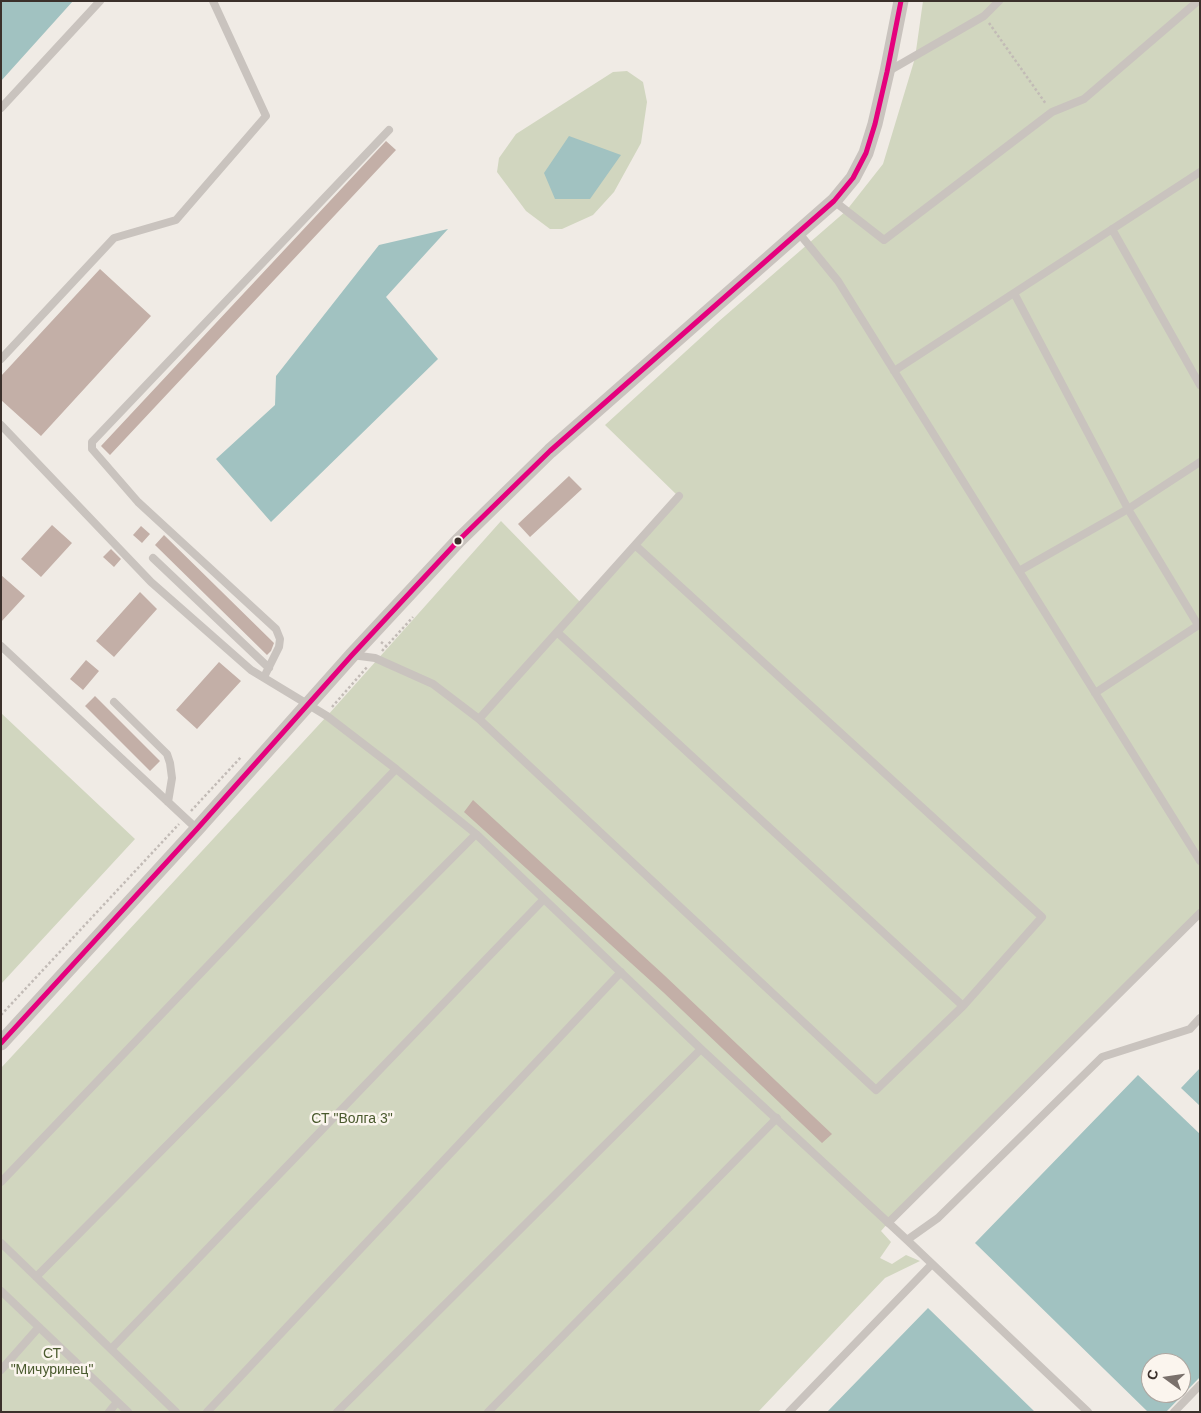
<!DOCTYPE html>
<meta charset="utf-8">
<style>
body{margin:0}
#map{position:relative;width:1201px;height:1413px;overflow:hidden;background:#f0ebe5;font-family:Helvetica,sans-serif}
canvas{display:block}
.frame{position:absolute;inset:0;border:2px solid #3b302b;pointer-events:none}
.north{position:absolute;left:1141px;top:1353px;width:50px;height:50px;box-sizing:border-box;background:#fbf5ee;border:1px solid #aea6a0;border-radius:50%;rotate:284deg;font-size:14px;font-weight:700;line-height:20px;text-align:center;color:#3b302b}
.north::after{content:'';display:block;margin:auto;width:18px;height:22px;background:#7a716c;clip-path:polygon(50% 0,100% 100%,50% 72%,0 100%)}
</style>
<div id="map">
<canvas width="1201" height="1413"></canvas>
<div class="frame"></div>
<div class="north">С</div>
</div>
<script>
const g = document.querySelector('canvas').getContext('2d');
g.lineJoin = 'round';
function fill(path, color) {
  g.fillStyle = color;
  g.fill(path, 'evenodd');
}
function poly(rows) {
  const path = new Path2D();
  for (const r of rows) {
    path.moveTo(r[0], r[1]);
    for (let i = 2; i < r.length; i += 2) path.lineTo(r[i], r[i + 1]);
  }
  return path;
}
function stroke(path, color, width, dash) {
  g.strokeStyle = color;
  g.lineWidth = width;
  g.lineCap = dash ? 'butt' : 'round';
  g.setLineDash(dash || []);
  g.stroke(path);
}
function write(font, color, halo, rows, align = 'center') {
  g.font = font + ' Helvetica,sans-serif';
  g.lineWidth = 5;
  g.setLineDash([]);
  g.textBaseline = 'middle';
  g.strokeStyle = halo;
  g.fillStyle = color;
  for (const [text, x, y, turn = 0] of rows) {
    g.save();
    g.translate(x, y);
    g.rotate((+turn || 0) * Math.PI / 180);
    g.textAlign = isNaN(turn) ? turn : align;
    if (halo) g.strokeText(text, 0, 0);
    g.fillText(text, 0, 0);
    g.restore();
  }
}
fill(poly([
 [923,1,1200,1,1200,913,888,1223,881,1231,891,1242,880,1258,892,1264,906,1255,920,1261,885,1278,758,1412,1,1412,1,1068,327,716,501,521,582,604,678,496,605,425,718,322,846,211,883,164,915,58],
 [627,71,643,82,647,102,641,143,614,192,593,215,562,229,550,229,526,211,497,172,499,158,516,134,613,72],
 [1,713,135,839,1,984]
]), '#d1d6bf');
fill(poly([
 [1,1,73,1,1,81],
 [569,136,621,155,590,199,555,199,544,173],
 [448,229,386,297,438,359,271,522,216,459,275,405,276,376,379,245],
 [1200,1068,1200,1106,1181,1088],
 [1138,1075,1200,1134,1200,1377,1166,1412,1148,1412,975,1243],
 [1151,1363,1181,1363,1181,1393,1151,1393],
 [928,1308,1035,1412,827,1412]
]), '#a1c2c1');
fill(poly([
 [386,141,396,150,110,455,101,446],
 [100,269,151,316,41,436,1,400,1,376],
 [569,476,582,489,530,537,518,524],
 [52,525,72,543,41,577,21,559],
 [141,526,150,534,142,543,133,535],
 [164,535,274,643,271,651,267,655,155,545],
 [111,549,121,559,114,567,103,557],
 [1,575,25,596,1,622],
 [140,592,157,609,114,657,96,641],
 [86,660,99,671,83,690,70,679],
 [219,662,241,681,197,729,176,710],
 [95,696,160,761,150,771,85,706],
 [473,800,664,975,832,1134,822,1143,663,992,464,812]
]), '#c3afa7');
stroke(poly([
 [989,23,1046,104],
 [381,642,386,646],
 [382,651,413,617],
 [332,707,368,666],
 [191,811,242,756],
 [1,1015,179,824]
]), '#c2bbb6', 2.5, [2.5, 2.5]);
stroke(poly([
 [887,72,984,16,999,1],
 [1,108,100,1],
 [834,201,884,240,1052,112,1084,99,1198,1],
 [1112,229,1200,385],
 [798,232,838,281,1200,861],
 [1014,293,1128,509,1198,625],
 [1,359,114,238,176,220,266,116,213,1],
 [894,371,1200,172],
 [1,425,151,582,251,670,327,716,396,769,476,834,701,1049,907,1240,1088,1412],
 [635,545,1042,917,963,1006],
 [153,558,269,668],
 [1019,571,1128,509,1200,462],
 [1,646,197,829],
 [352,655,375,658,433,684,479,719,876,1090,963,1006,557,632,679,496],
 [264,677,279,647,280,639,276,629,138,502,92,449,92,442,389,130],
 [1095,693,1200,624],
 [114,702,167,754,170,763,172,778,168,802],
 [479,719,557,632],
 [1,1182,396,769],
 [888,1223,1200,913],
 [907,1240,938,1218,1102,1057,1190,1029,1200,1018],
 [1,1243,176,1412],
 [36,1277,476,834],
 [1,1291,128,1412],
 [111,1349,544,899],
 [1,1370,39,1327],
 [109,1412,117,1402],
 [207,1412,621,972],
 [337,1412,701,1049],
 [488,1412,777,1118],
 [789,1412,932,1264],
 [1174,1412,1200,1385]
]), '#c9c3be', 8);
stroke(poly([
 [1,1043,197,829,352,655,458,541,550,451,834,201,853,178,866,153,875,124,887,72,901,1]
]), '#c9c3be', 15);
stroke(poly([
 [1,1043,197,829,352,655,458,541,550,451,834,201,853,178,866,153,875,124,887,72,901,1]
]), '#e5007d', 5);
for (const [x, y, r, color] of [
 [458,541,4.5,"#3b302b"]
]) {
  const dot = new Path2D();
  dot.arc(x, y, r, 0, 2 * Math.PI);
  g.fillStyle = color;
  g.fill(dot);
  stroke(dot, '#fbf5ee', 2);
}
write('14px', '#4a5a2e', '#fbf5ee', [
 ["СТ \"Волга 3\"",352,1119],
 ["СТ",52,1354],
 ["\"Мичуринец\"",52,1370]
]);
</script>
